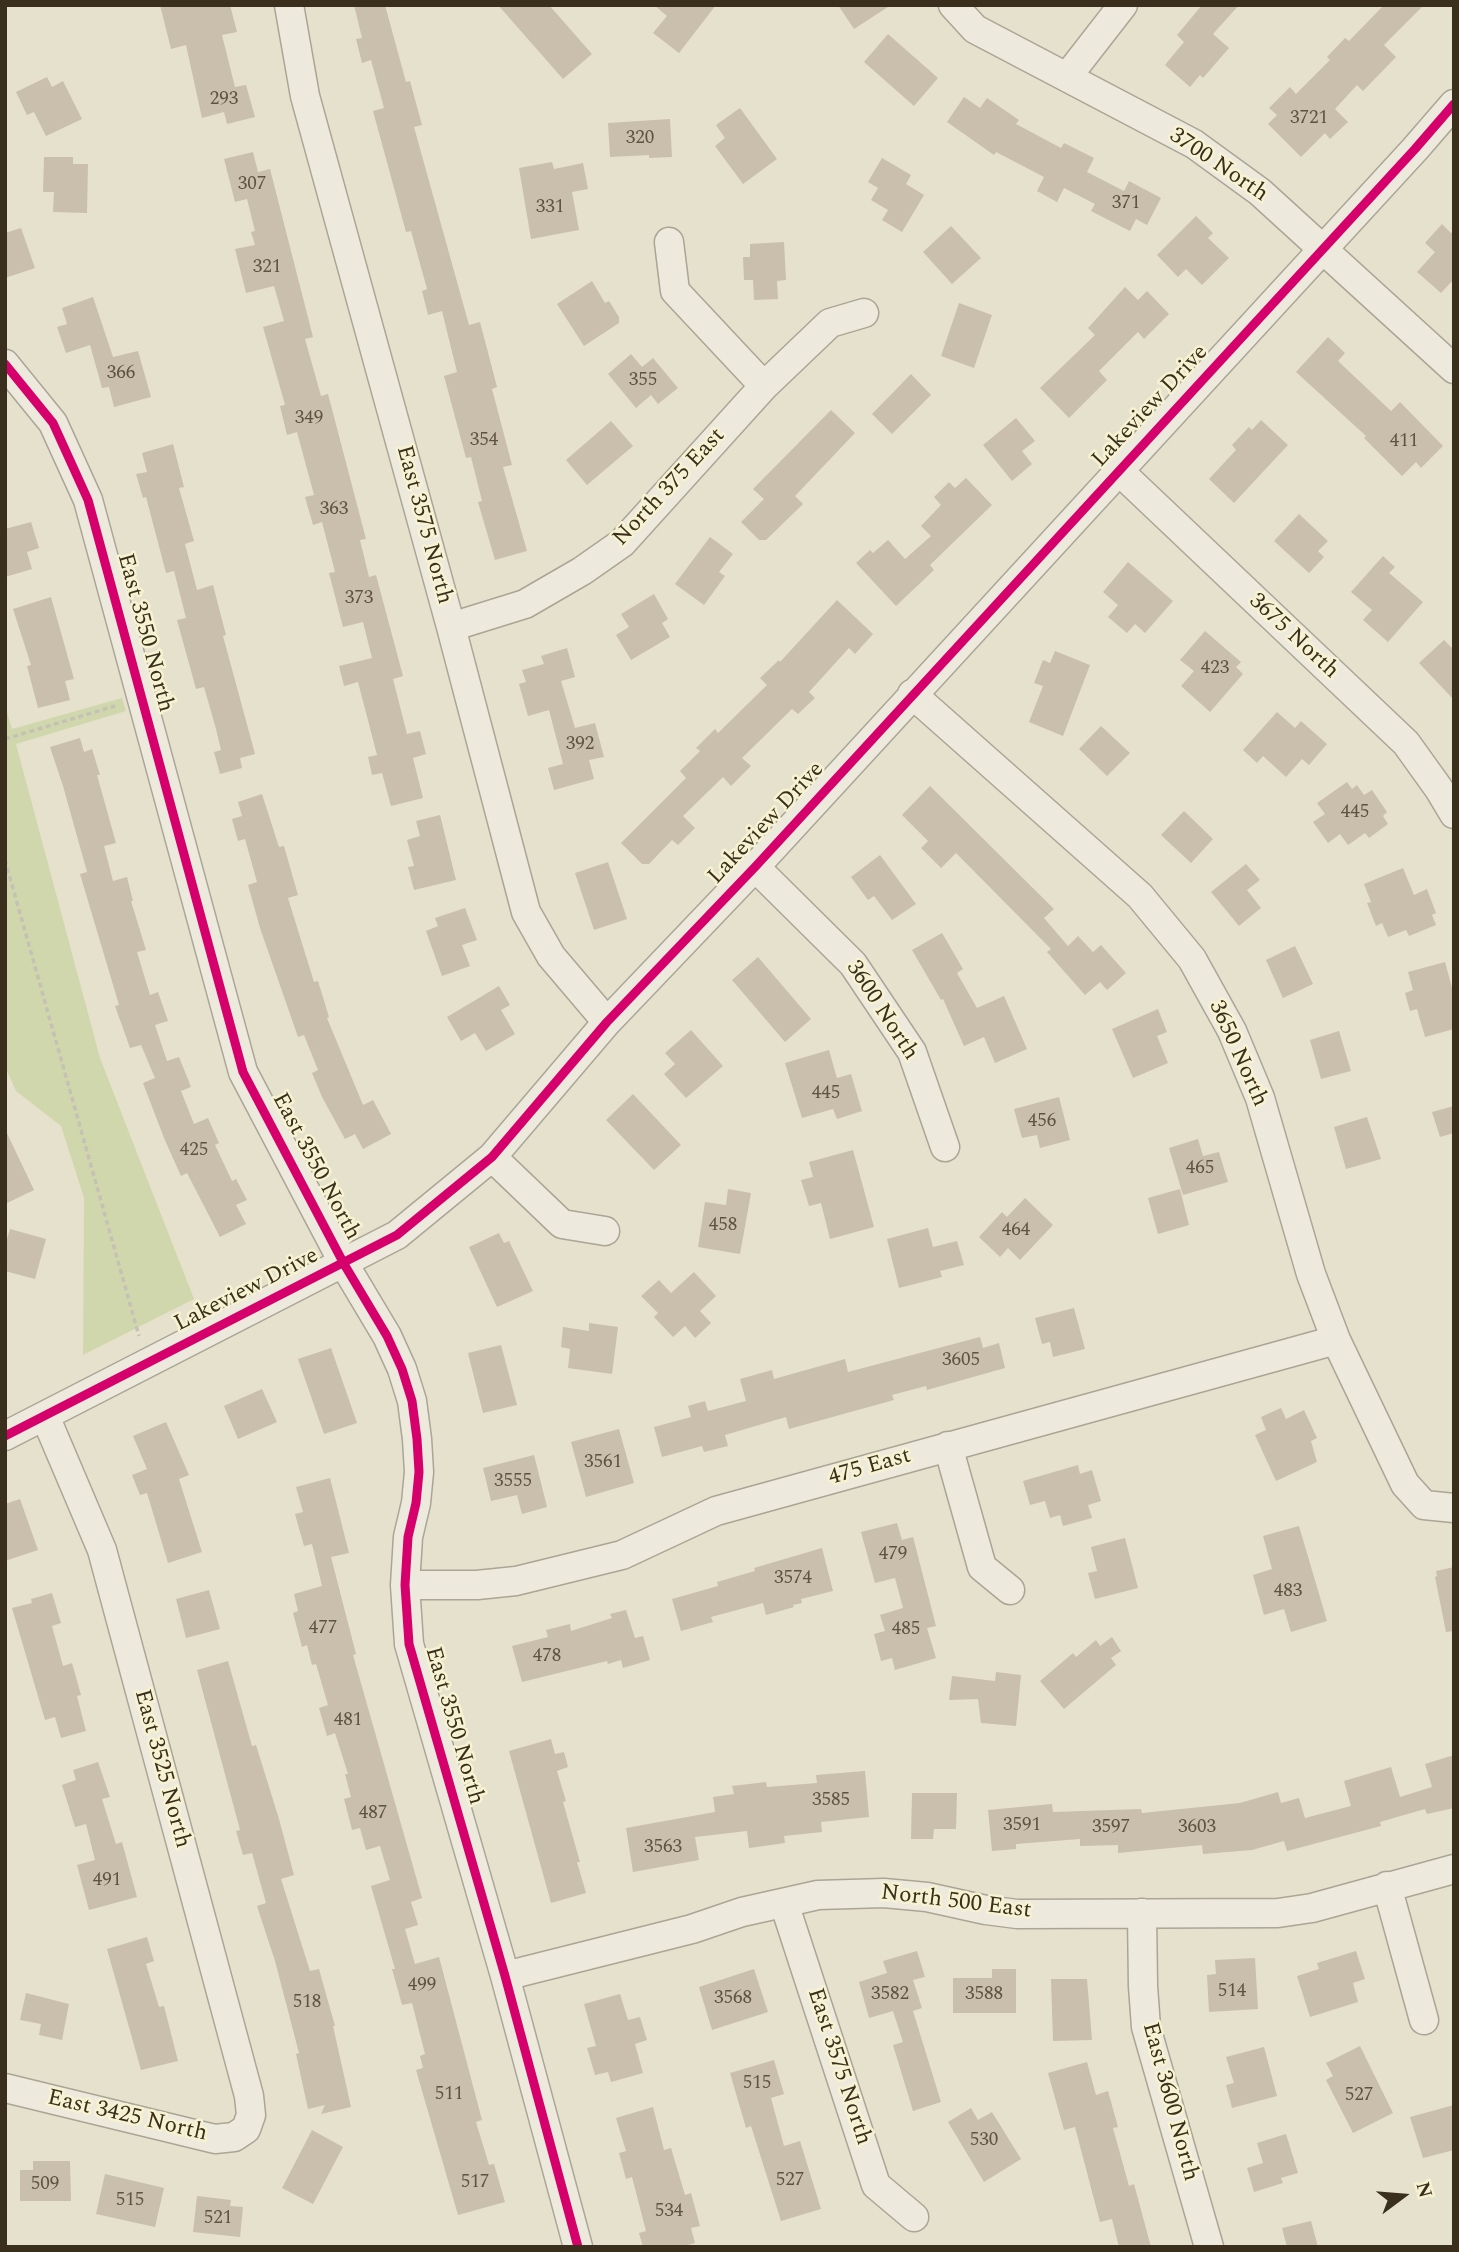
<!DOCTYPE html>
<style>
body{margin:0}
#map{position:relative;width:1459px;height:2252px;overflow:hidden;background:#e6e1cc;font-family:Spectral,serif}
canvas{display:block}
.frame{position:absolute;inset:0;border:7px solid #392f1c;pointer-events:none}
.north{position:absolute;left:1368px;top:2161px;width:70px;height:70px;-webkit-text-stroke:5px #f7f2d1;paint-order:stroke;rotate:74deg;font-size:19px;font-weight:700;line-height:28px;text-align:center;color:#392f1c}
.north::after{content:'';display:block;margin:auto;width:24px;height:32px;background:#392f1c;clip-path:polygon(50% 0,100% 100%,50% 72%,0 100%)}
</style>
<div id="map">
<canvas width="1459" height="2252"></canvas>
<div class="frame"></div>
<div class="north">N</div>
</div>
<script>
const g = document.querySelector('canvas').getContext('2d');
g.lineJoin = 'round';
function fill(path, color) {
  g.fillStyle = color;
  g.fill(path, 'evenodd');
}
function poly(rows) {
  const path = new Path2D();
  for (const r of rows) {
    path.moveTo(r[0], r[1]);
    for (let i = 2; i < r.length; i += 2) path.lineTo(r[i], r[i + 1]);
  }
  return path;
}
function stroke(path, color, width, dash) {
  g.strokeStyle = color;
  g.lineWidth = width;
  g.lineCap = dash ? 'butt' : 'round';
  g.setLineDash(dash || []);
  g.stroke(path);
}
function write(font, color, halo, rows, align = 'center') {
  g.font = font + ' Spectral,serif';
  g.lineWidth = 5;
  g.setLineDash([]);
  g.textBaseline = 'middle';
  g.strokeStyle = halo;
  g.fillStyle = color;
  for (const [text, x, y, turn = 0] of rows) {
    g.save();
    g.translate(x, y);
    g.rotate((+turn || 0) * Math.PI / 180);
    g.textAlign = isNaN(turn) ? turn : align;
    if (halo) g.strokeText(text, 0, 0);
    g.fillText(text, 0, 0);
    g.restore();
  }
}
fill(poly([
 [122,698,126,711,16,744,100,1058,194,1299,83,1355,84,1198,61,1126,16,1091,5,1067,5,705,12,729]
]), '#d1d7ad');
fill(poly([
 [160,5,230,5,237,32,222,35,235,87,246,85,255,117,227,124,224,112,202,118,186,45,171,49],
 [354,5,385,5,406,82,410,81,422,125,414,127,469,325,480,322,497,387,492,389,512,465,503,467,527,551,495,560,478,502,482,501,471,457,466,458,444,376,457,372,442,311,428,315,422,291,427,289,411,231,406,232,373,111,384,108,371,60,362,63,356,39,362,38],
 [498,5,549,5,592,54,563,79],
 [654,5,716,5,679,53,653,33,667,16],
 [838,5,891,5,854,29],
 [1202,5,1239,5,1213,34,1229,48,1203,78,1200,75,1190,87,1165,65,1184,42,1177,35],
 [1384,5,1424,5,1384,45,1396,57,1363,91,1357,85,1335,109,1348,122,1330,139,1325,133,1301,157,1268,124,1277,115,1269,108,1290,87,1296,94,1330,60,1327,57,1345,38,1349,41],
 [888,34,938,78,914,106,864,62],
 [47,77,52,87,63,81,82,119,46,136,34,112,27,115,16,92],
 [964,97,980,108,987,98,1019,120,1016,124,1061,148,1064,143,1094,158,1087,172,1124,191,1129,181,1161,198,1147,225,1136,219,1130,231,1091,211,1095,204,1064,188,1057,202,1037,191,1044,177,996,152,994,155,947,122],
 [740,108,777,159,743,184,715,146,725,138,716,125],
 [670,119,672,157,649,158,649,155,610,157,608,123],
 [253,152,258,172,270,169,313,337,305,339,321,396,328,394,366,539,360,540,369,577,376,575,403,676,393,679,407,734,420,731,426,754,413,758,423,798,391,806,382,773,372,775,368,757,377,755,358,682,344,686,339,666,372,658,363,622,343,627,329,573,335,572,322,522,313,525,305,497,314,495,297,432,287,435,280,406,285,405,263,327,284,321,274,286,246,293,235,249,255,245,251,232,255,231,247,199,235,202,224,159],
 [44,157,73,157,73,164,88,164,87,213,53,212,54,192,43,192],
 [882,158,911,175,906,184,924,195,902,232,882,220,888,210,871,200,878,188,868,182],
 [552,162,554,169,583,163,588,189,572,192,579,230,531,239,519,168],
 [1196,216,1213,233,1208,238,1229,258,1202,285,1186,269,1178,277,1157,255],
 [1442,224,1451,233,1454,230,1454,279,1441,293,1417,272,1435,252,1425,243],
 [951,226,981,258,952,284,923,252],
 [21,228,35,268,5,278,5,233],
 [784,242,786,280,777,281,778,299,754,300,753,280,744,280,743,257,750,257,750,244],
 [592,281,605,303,609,301,619,317,619,323,584,346,557,304],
 [1125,287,1138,300,1147,291,1169,314,1144,339,1138,332,1099,371,1107,380,1069,418,1040,388,1095,335,1088,328],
 [93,297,113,357,138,351,151,397,114,407,109,387,102,388,90,345,66,353,57,327,67,324,62,308],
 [959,303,992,315,974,368,941,356],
 [1328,337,1345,353,1338,361,1391,411,1400,402,1443,446,1421,468,1416,462,1402,476,1364,438,1366,436,1296,372],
 [631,354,642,367,653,358,678,388,658,404,651,395,636,408,608,374],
 [911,374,931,395,892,434,872,414],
 [831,410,855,433,795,496,803,504,766,540,759,540,741,522,764,499,753,489],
 [1016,418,1035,441,1022,451,1032,464,1012,481,983,445],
 [1261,420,1288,445,1234,503,1209,479,1236,450,1232,445,1249,427,1252,430],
 [611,421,633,446,587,485,566,460],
 [173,444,184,487,179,488,194,541,185,544,197,590,213,585,226,635,223,636,255,754,240,758,242,768,220,774,214,752,221,750,216,729,204,687,196,689,177,620,186,618,174,571,166,573,146,497,143,498,136,474,147,472,142,453],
 [966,478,992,505,930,565,934,570,896,606,856,563,870,550,873,553,888,540,905,559,931,536,921,526,941,505,934,497,949,482,955,488],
 [1299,514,1328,541,1318,551,1324,557,1309,573,1274,541],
 [31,522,39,548,27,552,32,569,5,577,5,529],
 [710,537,733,554,719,572,725,576,704,605,675,584],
 [1383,556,1395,567,1389,573,1423,602,1388,642,1363,620,1372,610,1351,592],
 [1128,562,1173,601,1145,633,1135,624,1127,633,1108,617,1118,605,1103,592],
 [654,594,668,619,662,623,670,637,631,660,616,635,629,627,621,614],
 [51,597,74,679,65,681,70,700,38,708,27,666,31,665,13,609],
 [837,600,873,634,855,654,849,648,809,692,815,698,798,714,792,709,742,758,751,766,731,786,723,777,683,816,695,828,678,845,672,840,649,864,642,864,621,843,686,778,680,771,700,751,696,748,715,729,718,733,767,685,760,678,779,660,780,662],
 [1205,631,1241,662,1236,667,1243,674,1210,712,1181,686,1194,671,1180,660],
 [1444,640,1454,650,1454,700,1419,663],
 [567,648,575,677,561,681,575,728,595,723,604,757,589,760,594,779,554,790,548,768,563,764,549,710,528,716,519,684,526,682,522,670,544,664,541,656],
 [1055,651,1090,665,1063,736,1029,722,1043,686,1034,683,1043,660,1050,663],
 [1277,712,1295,728,1301,721,1327,744,1309,765,1302,759,1286,777,1263,756,1257,763,1243,750],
 [1101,726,1130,753,1107,776,1079,749],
 [80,738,84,752,92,749,100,775,97,775,116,843,104,846,113,881,127,877,133,901,131,901,146,950,137,952,150,995,158,992,168,1021,155,1025,167,1061,179,1057,191,1087,181,1091,194,1124,208,1118,219,1143,215,1145,232,1181,236,1179,247,1200,236,1205,246,1224,220,1237,187,1173,181,1176,164,1138,143,1083,155,1078,141,1045,130,1048,115,1006,119,1005,80,874,87,872,63,786,50,747],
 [1347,782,1352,789,1357,785,1364,795,1372,790,1387,812,1383,816,1388,824,1369,838,1365,833,1348,845,1340,834,1328,843,1313,822,1325,814,1317,803],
 [930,786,1054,909,1044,918,1068,946,1078,936,1093,952,1101,945,1126,973,1107,990,1100,982,1085,995,1047,952,1051,949,956,853,941,868,921,848,928,841,902,815],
 [262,794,279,847,284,846,298,895,288,898,314,982,318,981,329,1017,327,1018,363,1105,373,1100,391,1134,363,1149,355,1134,345,1139,322,1097,312,1073,318,1070,304,1035,298,1037,260,928,248,885,257,882,245,839,238,841,232,819,242,816,238,802],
 [1184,811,1213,839,1191,863,1161,835],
 [440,815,456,880,414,890,408,867,414,866,407,840,420,836,416,821],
 [880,855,916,904,892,920,874,896,868,900,851,877],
 [608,862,627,919,594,930,575,873],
 [1246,864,1260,880,1247,890,1261,908,1239,926,1211,892],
 [1403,868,1414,895,1427,889,1436,913,1432,915,1436,925,1409,936,1406,930,1388,937,1382,923,1376,926,1367,903,1371,902,1364,884],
 [465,908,477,940,462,945,470,966,442,976,426,931,438,926,435,918],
 [942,933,963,969,957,973,977,1008,1004,996,1027,1049,995,1063,984,1037,964,1046,943,999,941,1000,912,950],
 [1295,946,1313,984,1283,998,1266,960],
 [758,957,811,1019,785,1042,732,980],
 [1445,962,1454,995,1454,1029,1425,1037,1417,1009,1410,1011,1405,993,1413,990,1408,972],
 [499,986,510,1005,501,1010,515,1034,486,1051,475,1033,461,1041,447,1017],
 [1158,1009,1167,1032,1157,1036,1168,1063,1133,1078,1112,1029],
 [691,1030,723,1066,686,1098,664,1074,675,1064,665,1053],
 [1339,1031,1351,1071,1321,1079,1310,1040],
 [829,1050,837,1078,851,1074,862,1111,837,1119,833,1109,802,1118,785,1063],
 [633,1094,681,1145,654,1170,606,1120],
 [1059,1097,1070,1140,1040,1148,1037,1135,1022,1138,1014,1109],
 [1454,1106,1454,1133,1440,1137,1432,1112],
 [1367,1117,1381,1159,1346,1169,1334,1127],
 [5,1129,34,1190,5,1204],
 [1198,1139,1203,1156,1219,1152,1228,1182,1183,1195,1169,1148],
 [853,1150,874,1227,830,1239,821,1203,809,1206,801,1180,813,1177,809,1162],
 [728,1189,751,1193,740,1254,698,1247,705,1202,726,1205],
 [1180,1189,1189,1225,1158,1234,1148,1198],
 [1025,1198,1053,1225,1020,1260,1008,1248,1000,1257,979,1237,1002,1212,1007,1217],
 [928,1228,933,1247,957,1241,964,1265,940,1271,942,1277,899,1288,887,1239],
 [10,1229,46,1239,35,1279,5,1271,5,1245],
 [499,1233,504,1243,509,1241,533,1291,497,1307,469,1247],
 [694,1272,716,1296,700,1311,711,1323,695,1338,685,1326,673,1337,654,1317,658,1313,641,1296,659,1280,671,1293],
 [1074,1308,1085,1349,1053,1357,1050,1342,1042,1344,1035,1318],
 [589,1323,618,1327,612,1374,568,1368,570,1349,561,1347,563,1327,589,1331],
 [980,1337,983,1348,999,1343,1005,1368,927,1390,926,1386,892,1395,894,1400,789,1429,786,1417,725,1435,728,1446,704,1452,702,1446,662,1457,654,1427,691,1417,688,1406,705,1401,708,1411,746,1401,740,1379,772,1370,774,1379,845,1359,848,1372],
 [501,1345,517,1405,483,1413,468,1353],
 [331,1348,357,1423,324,1434,298,1359],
 [262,1389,277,1422,238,1439,224,1406],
 [1281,1408,1286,1419,1304,1410,1317,1438,1311,1441,1317,1462,1276,1481,1255,1435,1266,1430,1261,1417],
 [166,1422,189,1475,179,1479,202,1552,168,1563,147,1493,140,1495,132,1475,147,1469,133,1436],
 [619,1429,634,1483,586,1497,571,1442],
 [534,1455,547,1507,522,1514,517,1495,491,1501,483,1468],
 [1078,1465,1080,1474,1092,1470,1101,1501,1088,1505,1092,1518,1063,1526,1060,1515,1050,1518,1045,1501,1030,1505,1023,1481],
 [330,1478,349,1553,331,1557,356,1654,353,1655,422,1898,411,1902,418,1925,405,1929,415,1964,439,1957,482,2120,476,2122,489,2165,494,2164,505,2202,458,2215,416,2070,423,2068,420,2056,425,2054,412,2003,402,2005,392,1969,395,1969,371,1886,390,1880,380,1846,366,1850,360,1828,352,1830,344,1799,351,1797,345,1774,348,1774,335,1733,327,1736,319,1708,328,1705,316,1664,312,1665,307,1645,302,1647,293,1613,298,1611,294,1594,322,1586,312,1544,304,1546,295,1514,303,1512,296,1487],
 [20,1499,38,1550,5,1561,5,1504],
 [897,1523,902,1540,913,1537,936,1626,927,1628,936,1658,895,1670,892,1658,881,1661,874,1634,885,1631,880,1615,903,1608,895,1578,875,1583,861,1532],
 [1299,1526,1327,1621,1291,1632,1284,1609,1264,1615,1253,1575,1272,1569,1263,1536],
 [1125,1538,1138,1588,1095,1599,1088,1573,1097,1571,1091,1547],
 [822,1548,833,1591,801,1599,802,1603,793,1605,794,1607,766,1615,763,1603,711,1617,713,1622,681,1631,672,1599,718,1586,717,1582,755,1571,754,1568],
 [1454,1567,1454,1631,1446,1632,1435,1577,1437,1576,1436,1571],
 [209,1590,220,1629,186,1638,176,1599],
 [52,1593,61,1623,52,1626,63,1666,72,1663,81,1695,77,1696,86,1731,61,1738,55,1717,45,1720,12,1608,32,1603,31,1599],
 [626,1610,635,1638,643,1636,650,1660,623,1668,621,1660,608,1664,607,1661,522,1682,512,1646,548,1637,546,1630,570,1624,571,1631,612,1618,610,1614],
 [1112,1637,1121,1651,1111,1658,1116,1665,1064,1709,1040,1681,1073,1653,1076,1657,1096,1640,1100,1646],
 [228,1661,252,1746,256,1745,279,1819,294,1875,281,1879,310,1971,319,1969,335,2026,333,2026,351,2107,321,2114,325,2105,308,2109,296,2054,299,2053,275,1961,257,1906,266,1903,252,1853,243,1855,236,1831,240,1830,197,1670],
 [996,1672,1021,1675,1016,1726,981,1723,978,1699,949,1700,952,1676,995,1681],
 [551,1739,555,1754,564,1752,568,1767,557,1771,566,1801,563,1802,580,1862,577,1862,586,1893,551,1903,509,1751],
 [1454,1755,1454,1808,1427,1814,1425,1809,1380,1822,1381,1826,1287,1851,1284,1841,1252,1850,1203,1854,1202,1845,1118,1853,1118,1845,1080,1846,1080,1839,1016,1844,1016,1849,992,1851,988,1810,1052,1804,1053,1812,1141,1809,1142,1813,1240,1803,1278,1792,1281,1803,1299,1798,1305,1818,1351,1806,1344,1781,1391,1767,1400,1797,1432,1787,1425,1764],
 [98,1762,110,1797,102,1799,116,1844,122,1842,137,1897,89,1910,77,1865,95,1860,86,1824,75,1827,62,1785,76,1780,73,1770],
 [865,1771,869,1817,821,1822,822,1832,784,1836,785,1843,749,1848,747,1831,695,1837,699,1860,633,1872,626,1828,715,1812,713,1797,734,1794,732,1786,766,1782,767,1787,817,1783,816,1775],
 [912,1793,957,1793,956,1829,934,1829,933,1839,911,1839],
 [147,1937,154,1961,146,1964,159,2007,164,2006,178,2061,141,2070,107,1949],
 [917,1951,925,1977,913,1980,922,2008,913,2011,941,2102,913,2111,893,2045,903,2042,893,2011,869,2018,859,1982,887,1973,883,1961],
 [1356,1951,1365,1979,1353,1983,1358,2002,1310,2017,1297,1976,1319,1969,1317,1963],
 [1255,1958,1258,2009,1209,2012,1207,1975,1216,1974,1215,1960],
 [754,1969,768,2012,712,2030,699,1987],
 [992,1969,1016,1969,1016,2013,953,2013,953,1978,992,1978],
 [1051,1979,1087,1979,1092,2040,1053,2041],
 [26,1993,69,2004,62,2040,39,2035,41,2024,20,2020],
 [620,1994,628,2020,640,2017,647,2040,635,2044,643,2073,611,2082,608,2072,595,2075,587,2048,596,2046,584,2004],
 [1360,2046,1393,2113,1353,2133,1326,2080,1333,2076,1326,2063],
 [1264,2047,1277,2096,1232,2108,1226,2085,1234,2083,1226,2057],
 [774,2060,784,2094,771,2098,784,2146,800,2141,821,2209,781,2221,751,2126,746,2128,730,2073],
 [1087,2062,1096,2095,1108,2091,1118,2127,1113,2128,1129,2186,1134,2184,1151,2247,1119,2247,1112,2219,1100,2222,1075,2127,1064,2130,1048,2073],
 [1454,2105,1454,2150,1423,2158,1410,2117],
 [653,2107,664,2150,671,2148,685,2195,691,2193,700,2226,691,2228,695,2243,680,2247,643,2247,639,2233,646,2231,632,2177,626,2179,619,2153,626,2151,616,2118],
 [971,2108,978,2120,992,2112,1021,2159,984,2182,948,2122],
 [312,2130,343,2147,313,2204,282,2188],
 [1286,2134,1298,2173,1281,2178,1283,2183,1254,2192,1247,2168,1263,2163,1257,2143],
 [33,2161,70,2161,71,2201,20,2201,20,2170,33,2170],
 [105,2174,164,2188,155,2227,96,2214],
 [197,2196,231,2200,230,2206,243,2207,240,2237,193,2232],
 [1311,2221,1318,2247,1287,2247,1282,2228]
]), '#c9bfac');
const minor = poly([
 [289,5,305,96,451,627,526,912,551,956,607,1022],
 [953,5,975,29,1194,144,1260,192,1454,369],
 [1067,77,1123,5],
 [669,242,675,291,764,386],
 [5,364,53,423,88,500,243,1072,344,1264,387,1336,402,1369,412,1401,417,1439,419,1472,416,1503,408,1537,405,1585,409,1644,505,1976,578,2247],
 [1118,470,1406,743,1439,789,1454,814],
 [451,627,525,604,582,571,622,543,764,386,830,323,864,313],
 [912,694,1140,896,1192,959,1232,1031,1260,1098,1311,1274,1336,1340,1405,1484,1424,1505,1454,1508],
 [755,867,853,964,912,1052,945,1147],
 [492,1157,562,1224,605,1231],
 [5,1436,397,1235,492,1157,607,1022,755,867,1415,149,1454,104],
 [948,1446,982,1567,1010,1590],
 [405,1585,477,1585,516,1581,622,1555,716,1511,1336,1340],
 [1387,1886,1424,2020],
 [784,1903,876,2185,914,2217],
 [1142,1913,1143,1986,1146,2027,1209,2247],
 [505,1976,692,1929,742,1912,818,1895,884,1893,927,1897,986,1910,1017,1914,1278,1913,1312,1908,1454,1869],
 [5,2088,215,2139,234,2137,246,2129,251,2115,249,2096,102,1550,45,1416]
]);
stroke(minor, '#aaa595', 31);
stroke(poly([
 [5,739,115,706],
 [5,860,139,1336]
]), '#c5c2b4', 3.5, [5, 3.5]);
stroke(minor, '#edeadd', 28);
stroke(poly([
 [5,364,53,423,88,500,243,1072,344,1264,387,1336,402,1369,412,1401,417,1439,419,1472,416,1503,408,1537,405,1585,409,1644,505,1976,578,2247],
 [5,1436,397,1235,492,1157,607,1022,755,867,1415,149,1454,104]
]), '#d6006c', 9);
write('19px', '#5d5340', null, [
 ["293",224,100],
 ["3721",1309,119],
 ["320",640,139],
 ["307",252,185],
 ["371",1126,204],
 ["331",550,208],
 ["321",267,268],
 ["366",121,374],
 ["355",643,381],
 ["349",309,419],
 ["354",484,441],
 ["411",1404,442],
 ["363",334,510],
 ["373",359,599],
 ["423",1215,669],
 ["392",580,745],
 ["445",1355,813],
 ["445",826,1094],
 ["456",1042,1122],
 ["425",194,1151],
 ["465",1200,1169],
 ["458",723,1226],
 ["464",1016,1231],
 ["3605",961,1361],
 ["3561",603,1463],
 ["3555",513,1482],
 ["479",893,1555],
 ["3574",793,1579],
 ["483",1288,1592],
 ["477",323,1629],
 ["485",906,1630],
 ["478",547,1657],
 ["481",348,1721],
 ["3585",831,1801],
 ["487",373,1814],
 ["3591",1022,1826],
 ["3597",1111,1828],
 ["3603",1197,1828],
 ["3563",663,1848],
 ["491",107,1881],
 ["499",422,1986],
 ["514",1232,1992],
 ["3582",890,1995],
 ["3588",984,1995],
 ["3568",733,1999],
 ["518",307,2003],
 ["515",757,2084],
 ["511",449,2095],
 ["527",1359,2096],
 ["530",984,2141],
 ["527",790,2181],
 ["517",475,2183],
 ["509",45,2185],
 ["515",130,2201],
 ["534",669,2212],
 ["521",218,2219]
]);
write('23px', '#392f1c', '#f7f2d1', [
 ["3700 North",1218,166,34],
 ["Lakeview Drive",1151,407,-47],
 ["North 375 East",670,488,-47],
 ["East 3575 North",423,525,75],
 ["East 3550 North",144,633,75],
 ["3675 North",1293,637,43],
 ["Lakeview Drive",767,824,-47],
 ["3600 North",881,1011,57],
 ["3650 North",1237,1054,66],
 ["East 3550 North",315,1167,62],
 ["Lakeview Drive",247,1291,-27],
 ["475 East",870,1468,-16],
 ["East 3550 North",453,1726,74],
 ["East 3525 North",161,1769,75],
 ["North 500 East",956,1903,7],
 ["East 3575 North",838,2067,72],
 ["East 3600 North",1169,2102,75],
 ["East 3425 North",127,2117,13]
]);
</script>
